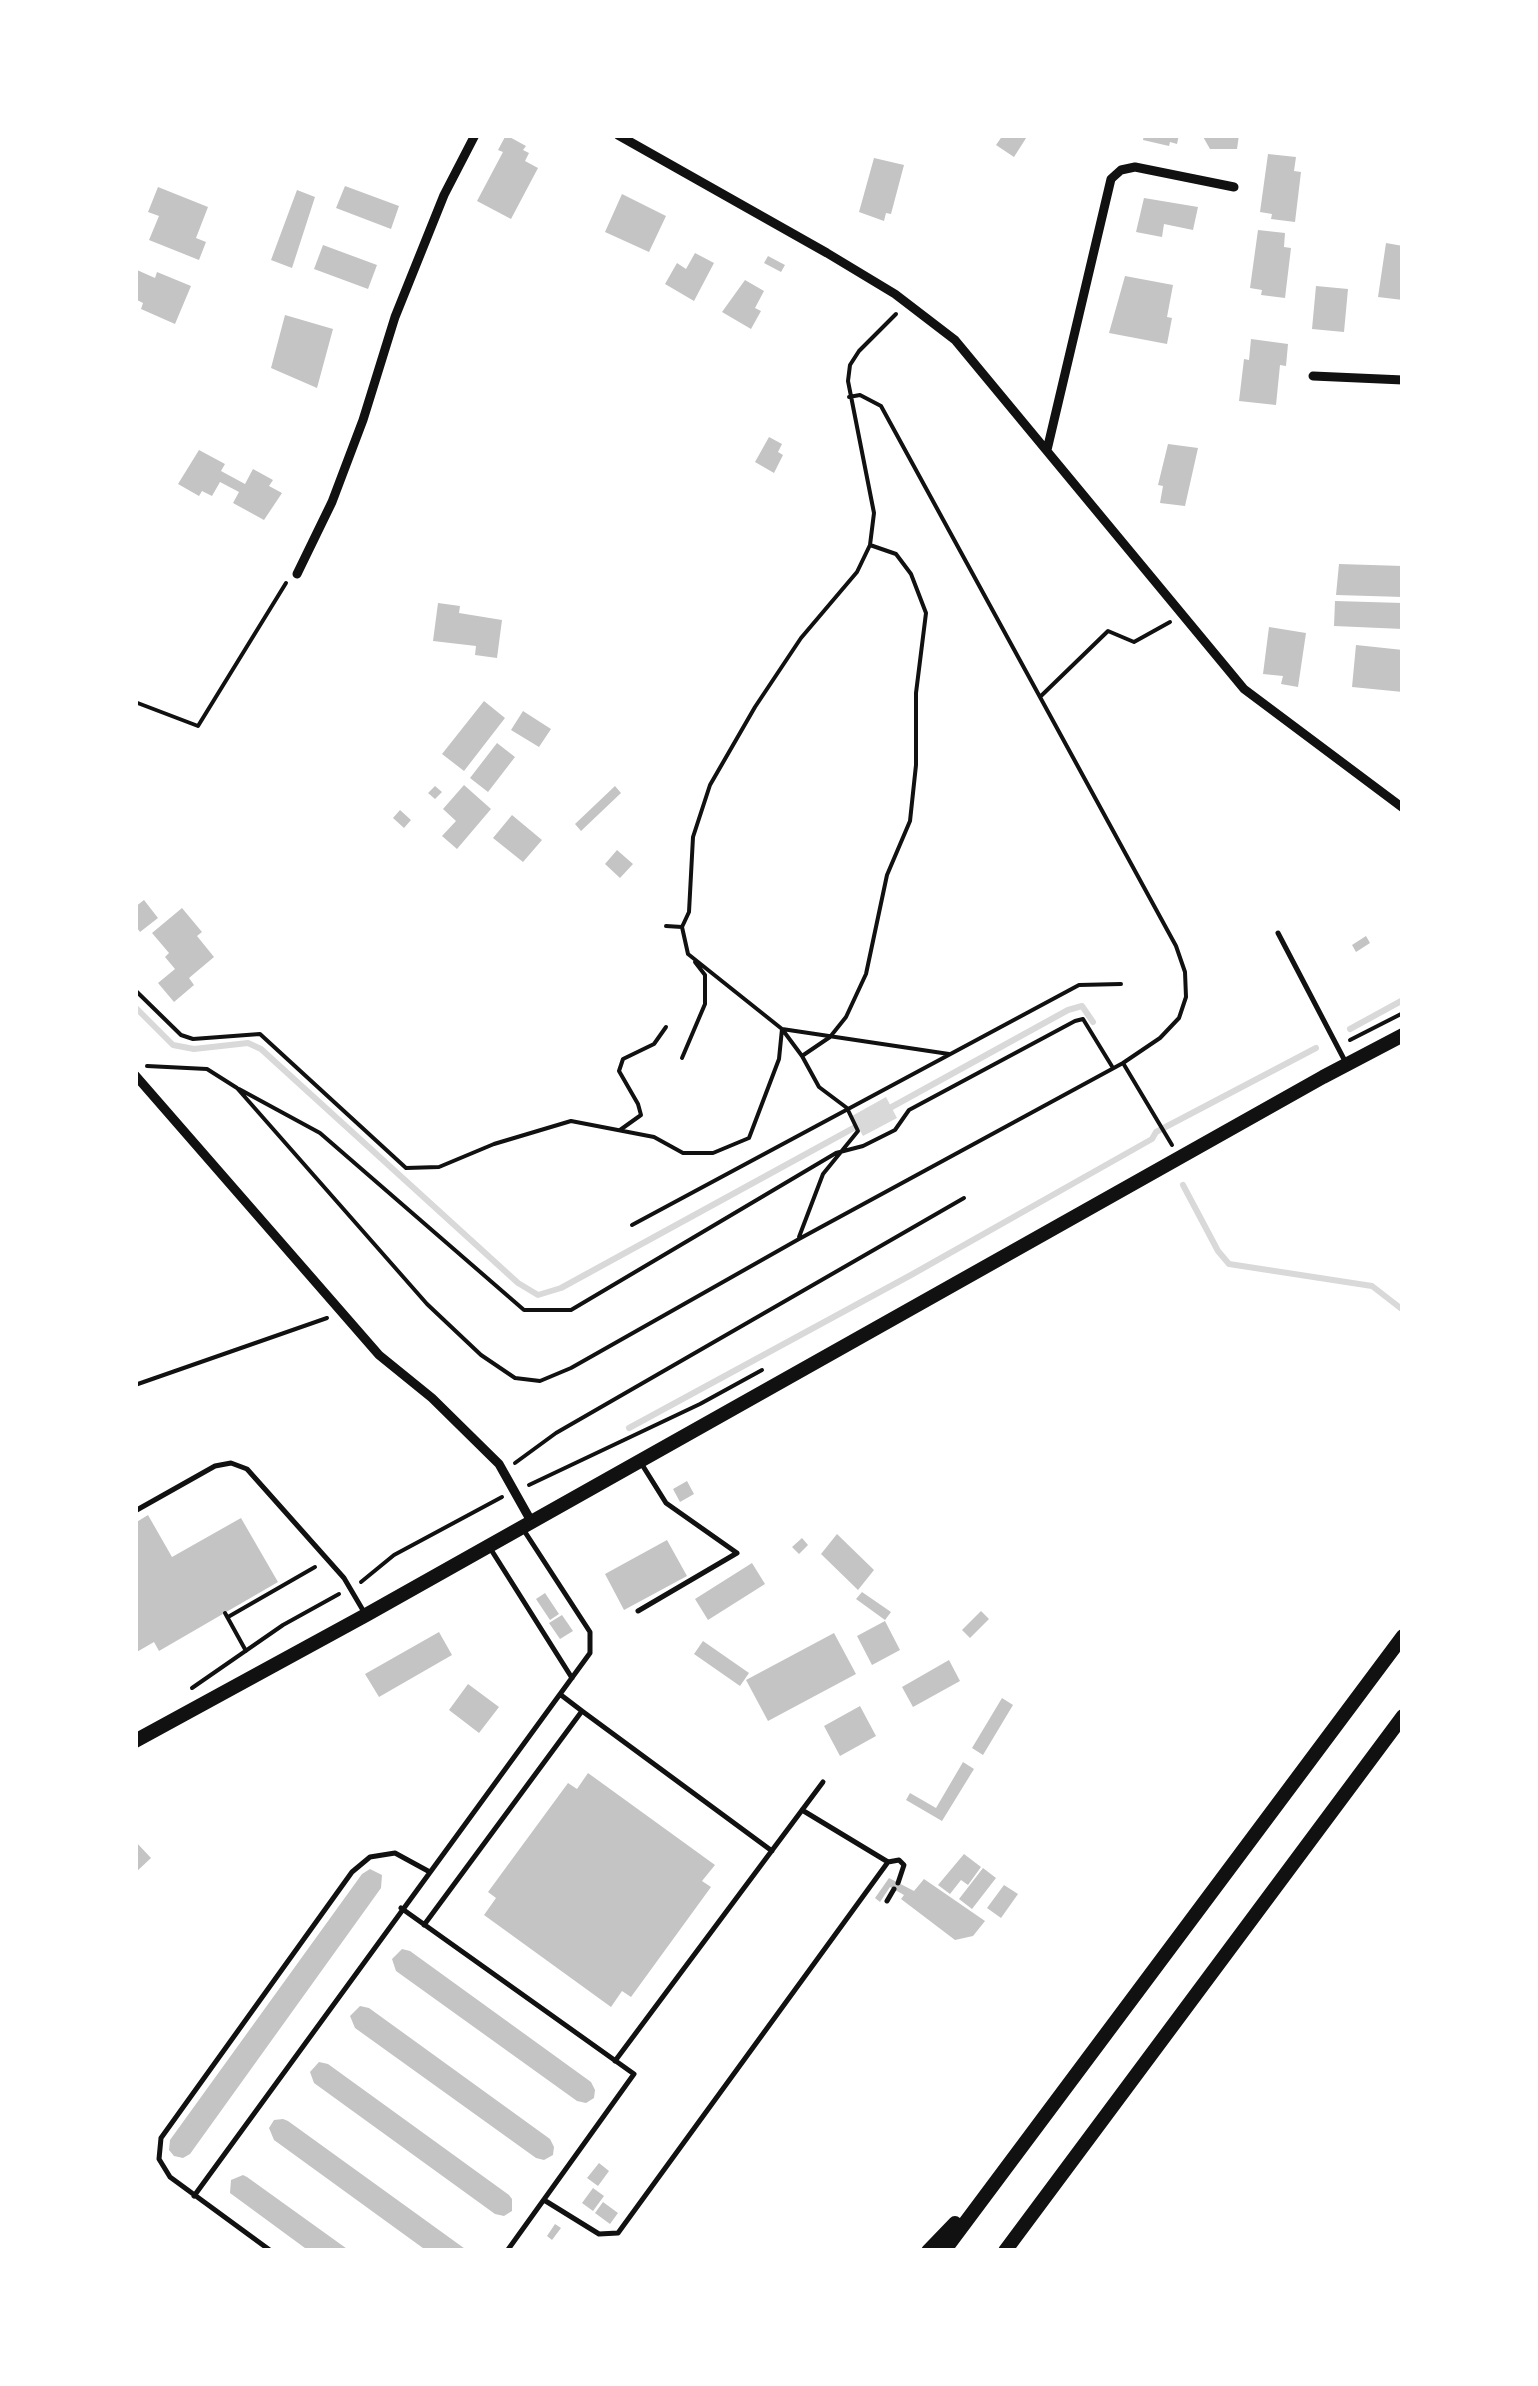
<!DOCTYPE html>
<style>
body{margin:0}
#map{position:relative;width:1538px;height:2386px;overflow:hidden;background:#fff;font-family:"Asap Condensed",sans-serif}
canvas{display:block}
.frame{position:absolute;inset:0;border:138px solid #fff;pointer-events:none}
</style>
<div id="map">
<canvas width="1538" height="2386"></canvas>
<div class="frame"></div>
</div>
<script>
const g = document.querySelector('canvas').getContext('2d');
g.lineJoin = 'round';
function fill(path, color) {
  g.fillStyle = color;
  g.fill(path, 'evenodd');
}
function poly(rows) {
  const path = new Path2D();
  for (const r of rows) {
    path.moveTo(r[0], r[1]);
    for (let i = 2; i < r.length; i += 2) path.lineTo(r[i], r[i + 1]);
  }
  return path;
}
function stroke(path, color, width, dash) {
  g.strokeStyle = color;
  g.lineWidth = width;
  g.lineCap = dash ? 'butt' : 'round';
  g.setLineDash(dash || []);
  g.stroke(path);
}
fill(poly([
 [886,1097,897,1118,863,1136,852,1116]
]), '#d9d9d9');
stroke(poly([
 [135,1007,173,1045,194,1049,248,1043,261,1049,518,1283,538,1295,561,1288,859,1125],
 [1350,1029,1403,1000],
 [888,1109,1068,1010,1082,1006,1093,1022],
 [1183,1185,1218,1251,1229,1264,1372,1286,1403,1310],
 [629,1428,911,1275,1152,1139,1156,1132,1316,1048]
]), '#d9d9d9', 6);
fill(poly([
 [506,135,526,146,523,150,529,153,525,161,538,168,511,219,477,201,503,152,498,150],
 [1003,135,1028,135,1014,157,996,145],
 [1144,135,1179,135,1177,144,1170,142,1169,146,1143,140],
 [1202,135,1239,135,1237,149,1210,149],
 [1268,154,1296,157,1294,171,1301,172,1295,222,1271,219,1272,214,1260,212],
 [874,158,904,165,891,214,886,213,884,221,859,212],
 [345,186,399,206,391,229,336,208],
 [158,187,208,207,196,238,206,242,199,260,149,240,159,216,148,212],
 [297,190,315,197,292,268,271,260],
 [622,194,666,216,649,252,605,232],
 [1144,198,1198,207,1193,230,1164,224,1162,237,1136,232],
 [1258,230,1285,233,1284,247,1291,248,1285,298,1261,295,1262,290,1250,288],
 [1386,243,1403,246,1403,300,1378,297],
 [323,245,377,265,368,289,314,269],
 [695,253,714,263,694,301,665,284,677,263,686,269],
 [768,256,785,265,781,272,764,263],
 [137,270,155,278,157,272,191,286,175,324,141,309,143,303,135,299],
 [1125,276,1173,285,1167,317,1172,318,1167,344,1109,333],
 [745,280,764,291,755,308,761,311,751,329,722,312],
 [1316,286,1348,289,1344,332,1312,329],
 [285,315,333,329,317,388,271,368],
 [1251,339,1288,344,1286,366,1280,365,1276,405,1239,401,1244,359,1249,360],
 [769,437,782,444,778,452,783,455,774,473,755,462],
 [1168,444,1198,448,1185,506,1160,503,1163,486,1158,485],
 [199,450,225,464,221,471,245,484,253,469,273,480,269,486,282,493,264,520,233,503,239,492,220,482,212,496,202,491,199,496,178,484],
 [1339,564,1403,566,1403,597,1336,595],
 [1335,601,1403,603,1403,629,1334,626],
 [438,603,460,606,459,613,502,620,497,658,475,655,476,646,433,641],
 [1269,627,1306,633,1298,687,1281,684,1283,676,1263,674],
 [1356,645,1403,650,1403,692,1352,687],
 [484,701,505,718,464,771,442,754],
 [523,711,551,729,539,747,511,730],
 [497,743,515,757,488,792,470,778],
 [464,785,491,809,457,849,442,836,456,821,443,809],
 [435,786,442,792,435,799,428,793],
 [615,786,621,793,581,831,575,824],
 [400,810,411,820,404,828,393,818],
 [512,815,542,840,523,862,493,838],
 [617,850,633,864,620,878,605,864],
 [144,900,158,918,140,932,135,925,135,907],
 [182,908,202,932,197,936,214,957,189,978,194,985,174,1002,158,983,175,969,165,957,169,953,152,933],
 [1366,936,1370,943,1356,952,1352,945],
 [687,1481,694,1494,680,1502,673,1489],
 [148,1515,172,1557,241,1518,278,1582,159,1651,154,1642,135,1653,135,1523],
 [837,1534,874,1570,858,1590,821,1554],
 [802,1538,808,1545,799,1554,792,1547],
 [667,1540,687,1576,624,1610,605,1574],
 [752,1563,765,1584,708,1620,695,1599],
 [862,1592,891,1612,885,1620,856,1599],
 [545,1593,559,1614,550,1620,536,1599],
 [981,1611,989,1619,970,1638,962,1630],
 [562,1615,573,1631,560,1639,549,1623],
 [885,1621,900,1650,872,1665,857,1636],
 [439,1632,452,1655,379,1697,365,1674],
 [834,1633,856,1674,768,1721,746,1680],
 [703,1641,749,1673,740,1686,694,1654],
 [949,1660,960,1681,913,1707,902,1687],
 [468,1684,499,1707,479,1733,449,1710],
 [1002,1698,1013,1705,983,1755,972,1748],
 [860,1706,876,1736,840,1756,824,1726],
 [963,1762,974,1769,942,1821,906,1800,910,1793,936,1808],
 [588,1773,715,1865,702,1881,711,1887,631,1997,622,1991,611,2007,484,1915,496,1898,488,1892,568,1783,577,1789],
 [135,1841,151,1858,135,1873],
 [964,1854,981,1867,968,1885,961,1880,950,1894,938,1885],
 [983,1868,996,1878,972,1909,959,1899],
 [370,1869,382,1875,381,1888,190,2154,183,2158,174,2156,169,2150,170,2140,362,1874],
 [889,1878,914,1891,924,1879,985,1921,973,1936,955,1940,901,1899,904,1895,890,1887,880,1902,875,1898],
 [1004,1885,1018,1894,1001,1918,987,1908],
 [402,1949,410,1951,591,2082,595,2090,594,2098,586,2103,577,2101,396,1971,392,1959],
 [360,2006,369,2008,550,2139,554,2147,553,2155,544,2160,536,2158,355,2028,350,2016],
 [319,2062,328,2064,509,2195,512,2199,512,2211,504,2216,495,2214,314,2083,310,2072],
 [283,2119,288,2121,468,2251,427,2251,274,2140,269,2128,274,2120],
 [599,2163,609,2171,598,2186,587,2178],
 [243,2175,247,2177,350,2251,309,2251,230,2193,231,2180],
 [593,2188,604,2196,593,2211,582,2203],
 [603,2202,618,2213,610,2224,595,2213],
 [555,2224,561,2228,552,2240,547,2236]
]), '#c4c4c4');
stroke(poly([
 [1041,696,1108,631,1134,642,1170,622],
 [135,702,198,726,286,583],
 [666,926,682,927,689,912,693,837,710,785,755,707,801,638,857,572,870,545,874,513,848,381,850,365,859,351,896,314],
 [682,927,688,954,782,1029,802,1056,819,1087,847,1108,858,1131,823,1174,799,1237],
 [135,990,181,1035,193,1039,260,1034,406,1168,439,1167,494,1144,571,1121,654,1137,683,1153,713,1153,749,1138,779,1059,782,1029,949,1054],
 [1350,1040,1403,1013],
 [802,1056,830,1037,846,1017,866,974,887,875,910,821,916,765,916,693,926,613,911,574,896,554,870,545],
 [682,1058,705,1004,705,975,695,962],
 [1123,1063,1172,1145],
 [147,1066,207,1069,237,1088,427,1304,481,1355,515,1378,540,1381,571,1368,799,1239,1123,1063,1160,1038,1179,1018,1186,997,1185,972,1176,946,881,406,860,395,849,397],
 [239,1089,320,1133,524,1310,571,1310,836,1153,863,1146,895,1130,909,1110,1075,1021,1083,1019,1113,1068],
 [620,1130,641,1115,638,1104,619,1071,623,1059,654,1044,666,1027],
 [632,1225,1079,985,1121,984],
 [135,1385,327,1318],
 [515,1463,556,1433,964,1198],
 [529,1485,700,1404,762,1370],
 [361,1582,394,1555,502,1497],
 [225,1613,246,1651],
 [228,1617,315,1567],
 [192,1688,283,1625,339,1594]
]), '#111', 4);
stroke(poly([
 [1278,933,1346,1063],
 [135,1511,215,1466,231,1463,247,1469,344,1578,364,1612],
 [490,1548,572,1678],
 [638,1611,737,1553,666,1503,641,1463],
 [582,1711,772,1851],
 [888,1862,899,1860,904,1865,898,1883],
 [887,1901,894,1889],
 [401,1908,634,2074,507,2251],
 [424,1925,582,1711,561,1695],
 [615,2061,823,1782],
 [194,2196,590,1653,590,1632,523,1529],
 [544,2200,599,2234,618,2233,888,1862,802,1810],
 [271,2251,170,2177,159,2159,161,2138,352,1872,370,1857,395,1853,428,1871]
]), '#111', 5);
stroke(poly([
 [618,135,827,253,895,294,955,340,1244,689,1403,808],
 [1313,376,1403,380],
 [1047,450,1111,179,1121,170,1135,167,1234,187],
 [297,574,332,502,363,420,395,317,444,195,475,135],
 [135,1075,379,1355,432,1398,499,1464,531,1521]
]), '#111', 9);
stroke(poly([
 [135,1741,366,1615,1323,1077,1403,1035],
 [928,2251,955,2223],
 [944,2251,1403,1636],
 [1005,2251,1403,1716]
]), '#111', 14);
</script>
